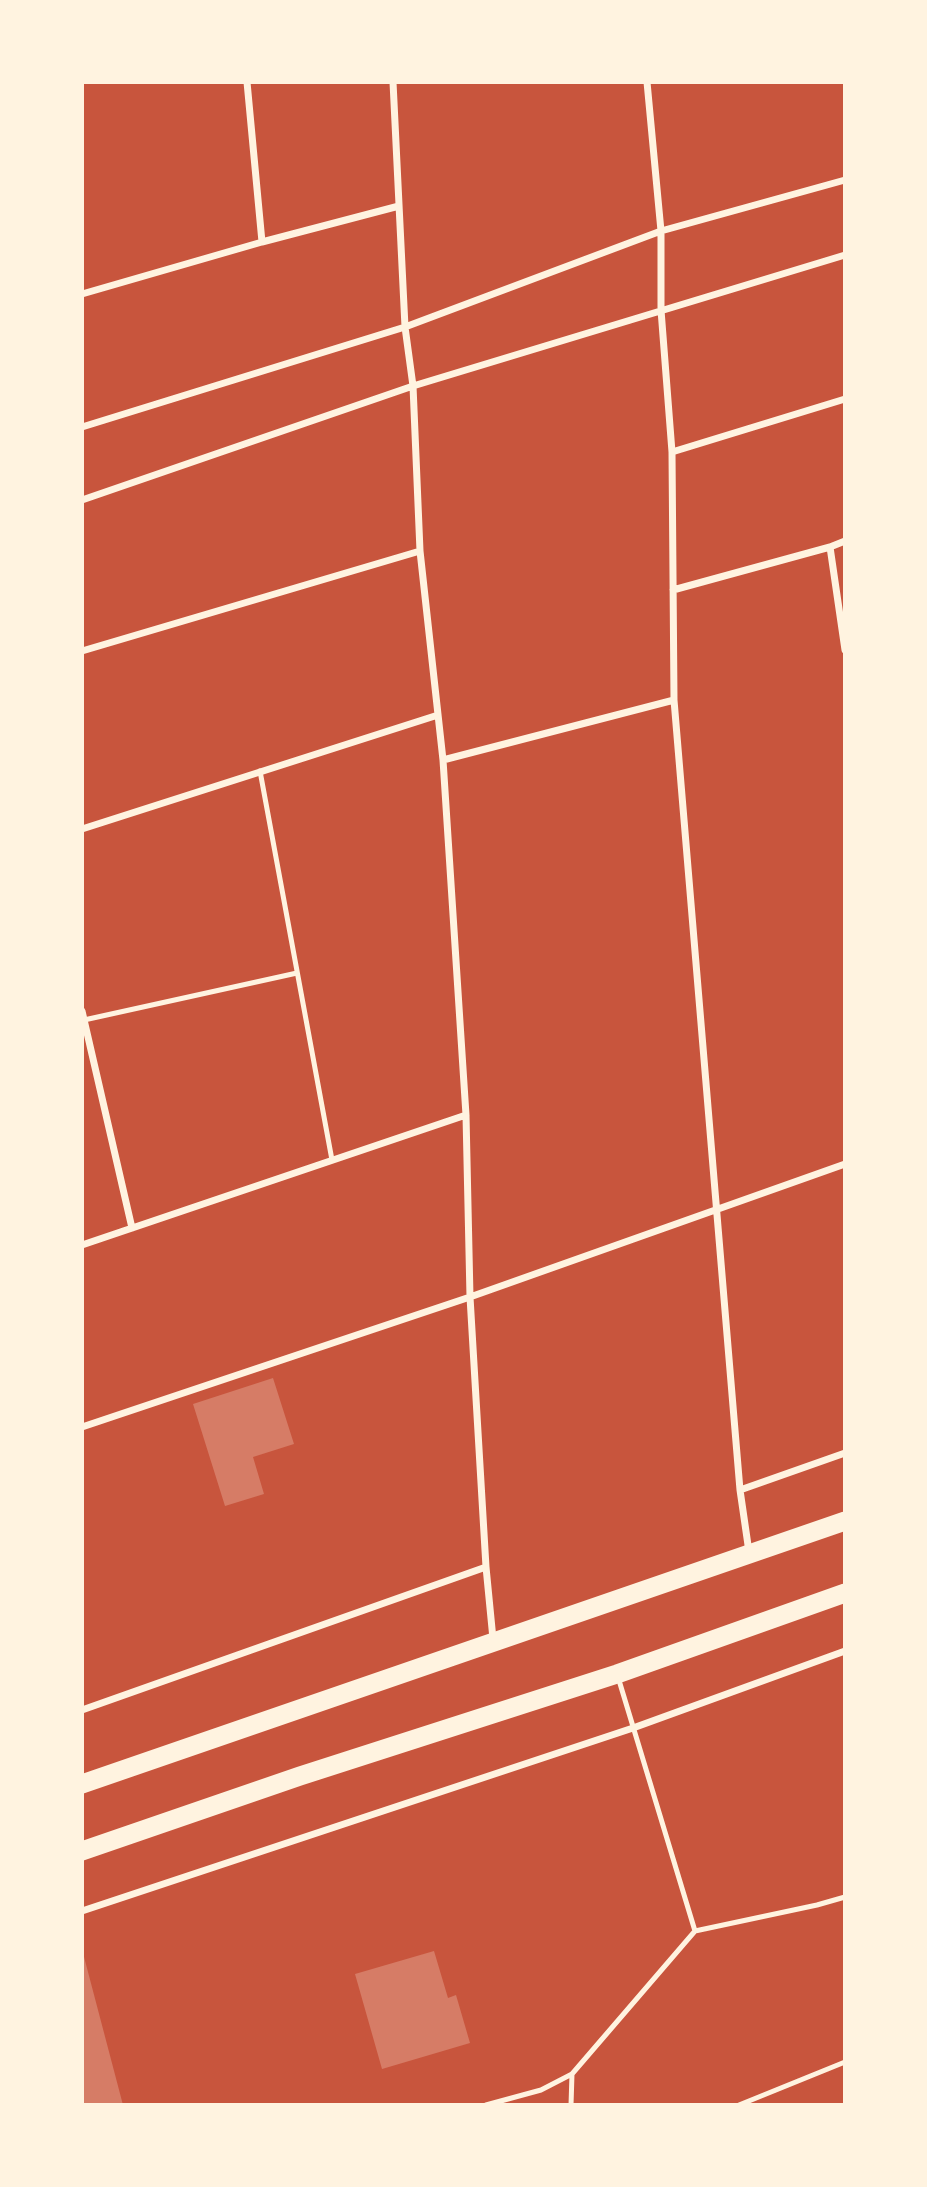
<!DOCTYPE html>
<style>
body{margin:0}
#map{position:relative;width:927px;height:2187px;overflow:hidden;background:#c8553d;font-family:"DejaVu Sans",sans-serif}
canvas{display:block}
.frame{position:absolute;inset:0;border:84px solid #fff3e0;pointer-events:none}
</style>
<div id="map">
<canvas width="927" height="2187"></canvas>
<div class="frame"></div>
</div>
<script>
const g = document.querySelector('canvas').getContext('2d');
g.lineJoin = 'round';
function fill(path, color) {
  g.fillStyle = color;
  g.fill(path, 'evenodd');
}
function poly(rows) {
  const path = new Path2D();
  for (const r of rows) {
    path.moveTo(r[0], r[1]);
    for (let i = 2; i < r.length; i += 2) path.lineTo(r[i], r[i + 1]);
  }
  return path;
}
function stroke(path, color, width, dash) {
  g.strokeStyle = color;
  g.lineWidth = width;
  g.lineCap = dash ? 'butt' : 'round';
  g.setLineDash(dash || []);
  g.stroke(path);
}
fill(poly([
 [273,1378,294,1444,253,1457,264,1494,225,1506,193,1404],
 [434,1951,448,1998,456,1995,470,2043,382,2069,355,1974],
 [82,1953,83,1953,123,2105,82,2105]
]), '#d67c66');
stroke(poly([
 [260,771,332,1160],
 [84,1020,297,973],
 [695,1931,817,1905,845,1897],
 [486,2105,541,2090,572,2074,695,1931,618,1677],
 [571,2105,572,2074],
 [739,2105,845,2062]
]), '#fff3e0', 5);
stroke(poly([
 [393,82,405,327,413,386,420,551,443,760,466,1115,470,1297,486,1567,493,1639],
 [647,82,661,231,661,310,672,452,674,700,740,1490,845,1453],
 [262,242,399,206],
 [82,294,262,242,247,82],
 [82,427,405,327,661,231,845,180],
 [672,452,845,399],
 [82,500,413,386,845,255],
 [845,541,830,547,845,650],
 [673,590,830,547],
 [82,651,420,551],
 [443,760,674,700],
 [82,829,438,715],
 [82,1011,132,1228],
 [82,1245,466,1115],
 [82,1427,470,1297,845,1164],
 [740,1490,749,1552],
 [82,1710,486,1567],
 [82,1911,633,1728,845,1651]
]), '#fff3e0', 7);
stroke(poly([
 [82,1784,845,1521],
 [82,1851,300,1776,617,1674,845,1593]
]), '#fff3e0', 19);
</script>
